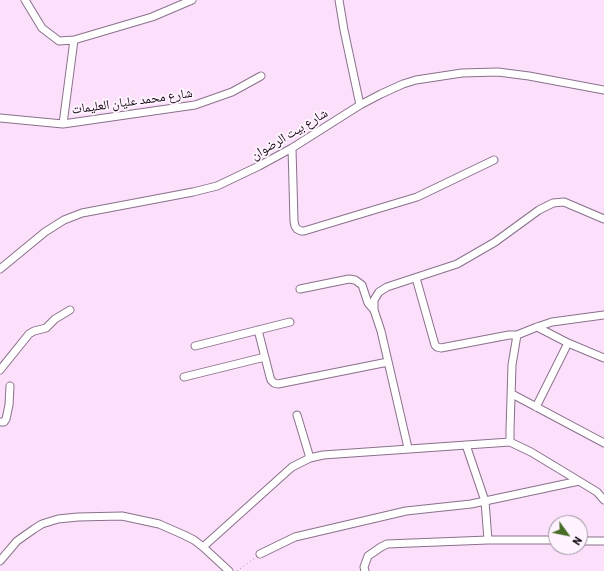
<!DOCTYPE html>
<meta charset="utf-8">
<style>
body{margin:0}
#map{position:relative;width:604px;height:571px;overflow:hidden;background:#fbdffb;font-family:Barlow,sans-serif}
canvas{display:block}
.north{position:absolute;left:548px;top:515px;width:40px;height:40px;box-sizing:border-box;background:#fef3fe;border:1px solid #9f959f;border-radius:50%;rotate:123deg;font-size:11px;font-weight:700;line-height:16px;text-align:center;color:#110811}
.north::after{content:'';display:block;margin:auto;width:14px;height:18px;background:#476c25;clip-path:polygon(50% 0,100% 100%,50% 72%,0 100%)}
</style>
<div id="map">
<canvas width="604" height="571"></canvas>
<div class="north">N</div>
</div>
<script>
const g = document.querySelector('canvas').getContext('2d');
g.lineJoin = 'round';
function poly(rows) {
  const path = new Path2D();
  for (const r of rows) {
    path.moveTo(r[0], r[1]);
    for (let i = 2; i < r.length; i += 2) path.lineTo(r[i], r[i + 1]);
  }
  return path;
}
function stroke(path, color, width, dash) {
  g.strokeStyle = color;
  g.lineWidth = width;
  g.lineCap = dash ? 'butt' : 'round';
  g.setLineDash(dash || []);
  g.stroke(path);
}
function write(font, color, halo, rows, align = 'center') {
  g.font = font + ' Barlow,"Noto Naskh Arabic",sans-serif';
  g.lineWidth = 4;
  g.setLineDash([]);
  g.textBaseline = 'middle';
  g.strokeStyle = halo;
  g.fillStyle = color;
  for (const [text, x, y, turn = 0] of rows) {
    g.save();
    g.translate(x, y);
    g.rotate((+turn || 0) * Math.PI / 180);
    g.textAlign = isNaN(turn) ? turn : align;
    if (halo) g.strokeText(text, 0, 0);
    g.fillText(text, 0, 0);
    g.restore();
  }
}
const minor = poly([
 [25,0,42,28,59,41,74,40,152,17,192,0],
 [339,0,344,30,360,105],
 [0,118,63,124,195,105,232,92,261,76],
 [63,124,74,40],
 [292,148,294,221,295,226,297,229,301,231,304,231,417,197,494,160],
 [0,269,45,232,64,220,82,213,193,192,217,186,259,166,292,148,360,105,381,94,403,84,416,80,462,73,498,72,529,76,604,90],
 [416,278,435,345,437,347,441,348,509,335,517,335,537,327,552,322,604,315],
 [300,289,349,279,355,280,362,285,368,303,374,310],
 [537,327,568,343,604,358],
 [258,330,270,377,271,380,274,383,278,384,388,362],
 [195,346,290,322],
 [0,370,29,334,34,331,46,328,55,319,70,310],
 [184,377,265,357],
 [512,394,604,443],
 [536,407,568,343],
 [297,415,310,458],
 [0,422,4,422,6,419,9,405,10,386],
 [510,442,510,430,512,365,517,335],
 [466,445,485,501,488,540],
 [408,448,381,331,374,310,374,300,379,292,387,287,457,264,495,242,539,210,553,203,564,202,604,219],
 [580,541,604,541],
 [203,547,292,467,310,458,323,455,510,442,531,452,579,481,597,492,604,500],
 [260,554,295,537,406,511,471,504,579,481],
 [0,561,17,541,34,529,42,524,58,519,78,517,122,516,159,524,184,535,194,540,203,547,229,571],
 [365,571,364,567,368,556,381,547,387,544,488,540,556,540]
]);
stroke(minor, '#8a718a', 9);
stroke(poly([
 [237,571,255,558]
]), '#a691a6', 1, [1, 3]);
stroke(minor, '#fff', 7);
write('13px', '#110811', '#fef3fe', [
 ["شارع محمد عليان العليمات",132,101,-8],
 ["شارع بيت الرضوان",289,134,-31]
]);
</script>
